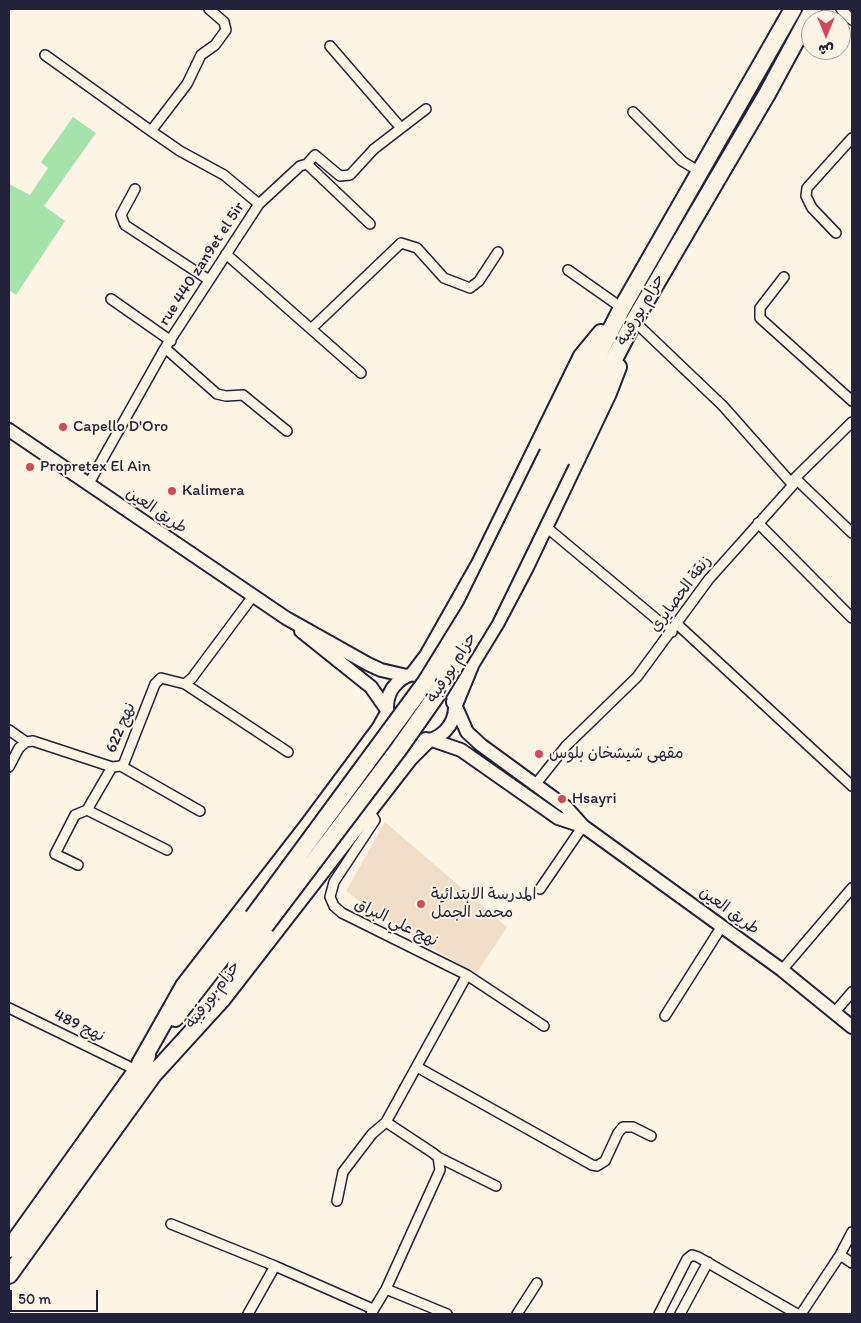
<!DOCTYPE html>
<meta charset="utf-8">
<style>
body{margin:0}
#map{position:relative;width:861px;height:1323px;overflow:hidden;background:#fcf5e5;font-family:Itim,"Playpen Sans Arabic",sans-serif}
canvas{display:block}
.frame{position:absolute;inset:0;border:10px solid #22223b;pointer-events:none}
.north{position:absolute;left:801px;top:10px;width:50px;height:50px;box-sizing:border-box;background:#fcf5e5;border:1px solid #a5a1a1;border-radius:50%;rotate:180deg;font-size:14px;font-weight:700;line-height:20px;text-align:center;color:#22223b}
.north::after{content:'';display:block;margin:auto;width:18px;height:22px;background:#d1495b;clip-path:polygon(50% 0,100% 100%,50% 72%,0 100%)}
.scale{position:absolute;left:10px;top:1290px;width:88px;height:22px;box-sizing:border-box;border:2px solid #22223b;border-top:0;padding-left:6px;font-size:15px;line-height:18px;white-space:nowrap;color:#22223b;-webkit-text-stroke:4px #fcf5e5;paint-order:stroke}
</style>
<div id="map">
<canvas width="861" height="1323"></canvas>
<div class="frame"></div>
<div class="north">ش</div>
<div class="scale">50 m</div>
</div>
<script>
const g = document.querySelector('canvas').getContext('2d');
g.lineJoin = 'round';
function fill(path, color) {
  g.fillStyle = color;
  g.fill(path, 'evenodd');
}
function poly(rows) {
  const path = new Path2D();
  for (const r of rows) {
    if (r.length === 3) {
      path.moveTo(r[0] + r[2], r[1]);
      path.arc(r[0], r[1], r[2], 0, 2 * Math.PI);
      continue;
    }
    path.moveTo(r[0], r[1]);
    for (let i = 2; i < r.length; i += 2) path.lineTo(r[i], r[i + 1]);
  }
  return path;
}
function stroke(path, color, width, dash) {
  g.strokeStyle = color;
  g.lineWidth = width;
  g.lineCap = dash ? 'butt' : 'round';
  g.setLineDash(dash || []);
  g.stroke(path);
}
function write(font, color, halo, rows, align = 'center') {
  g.font = font + ' Itim,"Playpen Sans Arabic",sans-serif';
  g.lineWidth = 4;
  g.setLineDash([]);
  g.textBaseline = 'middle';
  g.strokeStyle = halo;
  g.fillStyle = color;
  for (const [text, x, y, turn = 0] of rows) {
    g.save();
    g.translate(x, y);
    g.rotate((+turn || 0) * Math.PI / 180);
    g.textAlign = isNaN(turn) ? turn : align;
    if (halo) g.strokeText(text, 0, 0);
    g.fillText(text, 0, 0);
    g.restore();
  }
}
fill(poly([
 [385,822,507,927,476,974,379,916,346,891]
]), '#f1dec9');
fill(poly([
 [73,117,96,133,44,206,65,221,16,295,9,290,9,184,30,195,48,168,41,162]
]), '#a5e3ab');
const street = poly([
 [841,9,852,20],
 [330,46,401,128],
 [45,55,151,131],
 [633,112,682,161,700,172],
 [307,164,315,155,340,176,350,175,374,149,426,109],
 [135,189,121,215,125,225,209,280],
 [259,204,300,166,307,164,370,224],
 [836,233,812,208,806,196,807,188,852,138],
 [226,254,361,373],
 [568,270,622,308],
 [784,277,760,308,760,318,852,401],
 [111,299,171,341],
 [634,321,723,406,793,485],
 [311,329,401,243,417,248,444,278,470,288,479,281,498,252],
 [165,348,217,394,226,396,243,395,287,431],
 [795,478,852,533],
 [88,485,165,348,259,204,224,175,180,151,151,131,187,84,201,55,215,45,226,30,224,22,209,9],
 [758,523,852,618],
 [545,526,672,632],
 [677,624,852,786],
 [185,684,288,752],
 [9,730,26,742],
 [121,766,200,811],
 [9,767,19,748,26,742,33,741,112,767],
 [535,785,566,746,637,677,709,579,793,485,795,478,852,422],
 [87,810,167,850],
 [369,811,375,820,334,882,330,897,334,906,342,913,467,975,544,1026],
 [78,865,55,854,75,815,87,810,112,767,121,766,124,763,155,684,161,678,185,684,192,678,253,596],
 [540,889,583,826],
 [782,970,852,888],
 [9,1008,136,1070],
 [834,1013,852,992],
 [665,1016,722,926],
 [417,1067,592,1165,597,1166,605,1161,618,1133,623,1127,633,1127,651,1136],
 [438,1157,496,1186],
 [337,1201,343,1172,372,1134,386,1122,467,975],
 [171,1224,275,1266,373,1309],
 [840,1255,852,1263],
 [386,1289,447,1314],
 [248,1314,275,1266],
 [371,1314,386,1289,440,1170,438,1157,433,1153,386,1122],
 [517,1314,537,1283],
 [659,1314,687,1259,692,1255,698,1257,797,1314],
 [680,1314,708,1262],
 [801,1314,840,1255,852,1232]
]);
const secondary = poly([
 [9,430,286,618,368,664,381,670,407,676],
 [301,631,371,687,387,710],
 [421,707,34],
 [456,707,467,732,481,745,566,807,583,826,782,970,852,1027],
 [432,740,461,750,558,818,582,826]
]);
const highway = poly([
 [548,453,622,308,793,9],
 [561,460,634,321,767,94,813,9],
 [415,673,428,656,480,564,582,356,601,333],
 [455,702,471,663,496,622,525,567,608,393,618,367],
 [236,965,265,926],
 [175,1018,253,917],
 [140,1064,184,986,308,826,380,729,388,715],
 [151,1077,222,999,409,758,426,741],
 [9,1249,147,1056],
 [9,1275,158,1068]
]);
stroke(street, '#22223b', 12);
stroke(secondary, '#22223b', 16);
stroke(highway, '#22223b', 20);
stroke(street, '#fcf5e5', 9);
stroke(secondary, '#fcf5e5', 12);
stroke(highway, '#fcf5e5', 16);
const highwayBridge = poly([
 [253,917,426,682,471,609,548,453],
 [265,926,398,750,440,690,485,616,561,460]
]);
stroke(highwayBridge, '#22223b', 20, []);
stroke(highwayBridge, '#fcf5e5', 16);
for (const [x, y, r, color] of [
 [63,427,5,"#d1495b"],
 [30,467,5,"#d1495b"],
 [172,491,5,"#d1495b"],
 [539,754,5,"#d1495b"],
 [562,799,5,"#d1495b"],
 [421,904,5,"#d1495b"]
]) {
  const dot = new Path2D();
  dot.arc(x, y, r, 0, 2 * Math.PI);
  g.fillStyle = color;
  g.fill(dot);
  stroke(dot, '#fcf5e5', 2);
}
write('16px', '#22223b', '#fcf5e5', [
 ["rue 440 zan9et el 5ir",202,264,-57],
 ["حزام بورقيبة",641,310,-60],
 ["طريق العين",156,511,34],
 ["زنقة الحصايري",681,594,-53],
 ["حزام بورقيبة",452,668,-58],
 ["نهج 622",121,728,-67],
 ["طريق العين",729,911,36],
 ["نهج علي البراق",396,923,26],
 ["حزام بورقيبة",213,995,-53],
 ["نهج 489",79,1026,26]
]);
write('16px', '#22223b', '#fcf5e5', [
 ["Capello D'Oro",73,427],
 ["Propretex El Ain",40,467],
 ["Kalimera",182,491],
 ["مقهى شيشخان بلوس",549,754],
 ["Hsayri",572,799],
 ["المدرسة الابتدائية",431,895],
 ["محمد الجمل",431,913]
], 'left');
</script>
